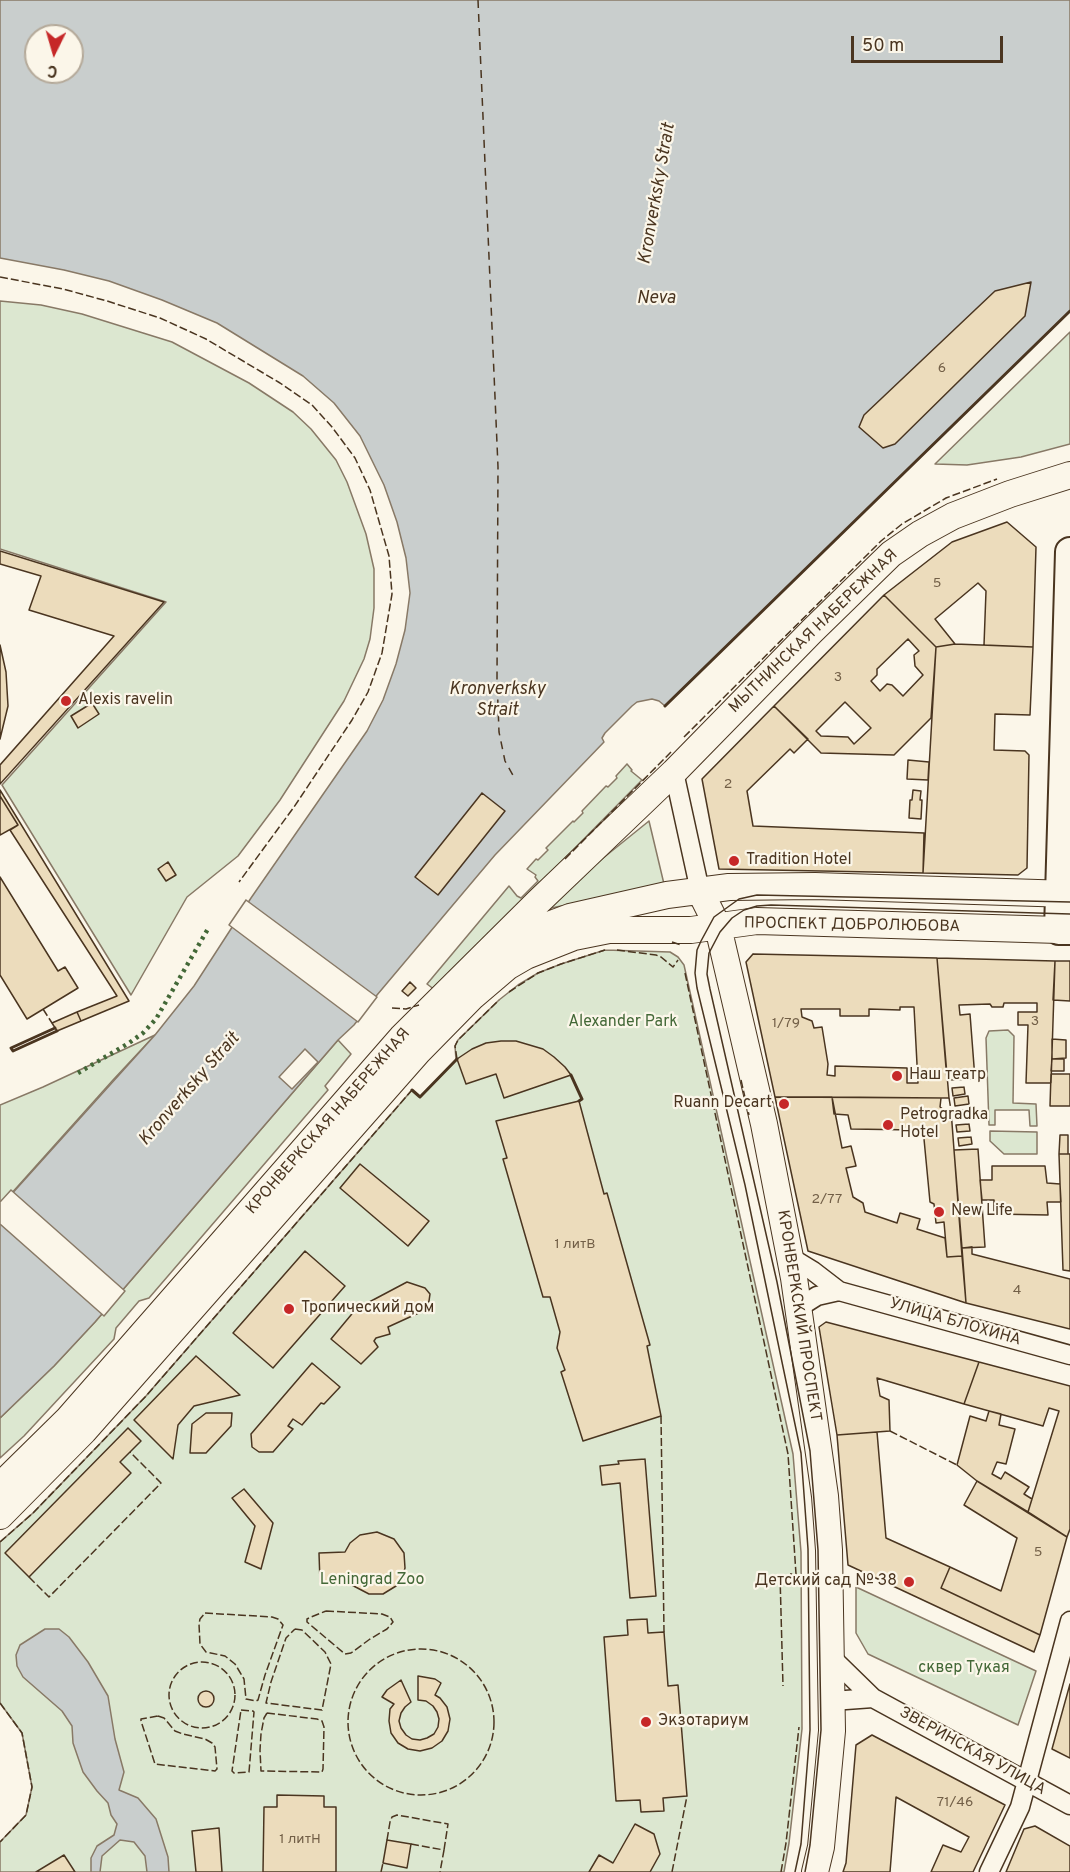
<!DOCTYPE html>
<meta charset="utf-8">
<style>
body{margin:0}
#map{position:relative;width:1070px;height:1872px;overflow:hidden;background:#fbf6e9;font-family:Overpass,sans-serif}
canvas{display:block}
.north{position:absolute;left:24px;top:24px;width:60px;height:60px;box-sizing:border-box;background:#fbf6e9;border:2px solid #b4a999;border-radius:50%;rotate:185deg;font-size:16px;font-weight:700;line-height:24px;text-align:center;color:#4a3520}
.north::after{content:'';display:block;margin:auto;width:21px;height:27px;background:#c62828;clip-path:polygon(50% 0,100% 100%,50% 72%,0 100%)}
.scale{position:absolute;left:851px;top:36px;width:152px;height:27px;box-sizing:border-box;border:3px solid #4a3520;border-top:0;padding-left:8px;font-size:18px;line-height:21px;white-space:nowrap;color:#4a3520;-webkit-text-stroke:4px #fbf6e9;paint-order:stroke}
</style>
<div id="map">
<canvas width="1070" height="1872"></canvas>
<div class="north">С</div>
<div class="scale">50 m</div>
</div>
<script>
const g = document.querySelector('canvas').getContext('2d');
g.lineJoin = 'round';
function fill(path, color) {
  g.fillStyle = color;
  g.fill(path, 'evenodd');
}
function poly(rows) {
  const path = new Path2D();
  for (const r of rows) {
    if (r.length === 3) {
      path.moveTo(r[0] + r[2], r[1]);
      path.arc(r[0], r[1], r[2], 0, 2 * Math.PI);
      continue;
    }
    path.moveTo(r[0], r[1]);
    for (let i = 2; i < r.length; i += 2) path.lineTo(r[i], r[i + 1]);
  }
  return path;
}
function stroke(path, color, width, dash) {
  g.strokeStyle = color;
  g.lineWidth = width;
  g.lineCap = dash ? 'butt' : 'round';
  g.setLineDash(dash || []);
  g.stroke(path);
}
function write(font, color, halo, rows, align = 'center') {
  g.font = font + ' Overpass,sans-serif';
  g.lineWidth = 4.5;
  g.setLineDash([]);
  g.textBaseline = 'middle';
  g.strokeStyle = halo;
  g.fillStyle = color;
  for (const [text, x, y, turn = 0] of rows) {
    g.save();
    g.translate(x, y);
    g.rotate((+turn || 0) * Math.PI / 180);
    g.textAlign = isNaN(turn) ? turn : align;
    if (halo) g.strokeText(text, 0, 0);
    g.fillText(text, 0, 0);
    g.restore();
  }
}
const green = poly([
 [0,301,41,305,82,314,172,342,249,383,293,412,311,429,336,460,347,482,366,534,374,569,374,608,370,639,364,659,344,701,280,800,238,856,187,897,131,995,2,785,166,602,0,549,0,301],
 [1070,332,1070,444,1021,457,967,465,935,464,1070,332],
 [627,764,632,770,631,771,642,780,435,990,427,984,509,886,517,896,521,898,538,881,535,877,536,875,527,869,536,859,538,860,548,850,546,848,573,821,574,822,583,813,582,811,606,786,608,787,617,778,616,776,627,764],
 [649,821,664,884,547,909,545,905,649,821],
 [605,950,670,952,678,957,684,965,793,1454,801,1552,802,1729,789,1843,784,1872,0,1872,0,1842,26,1815,32,1787,22,1733,0,1703,0,1542,33,1513,146,1396,412,1090,420,1097,456,1060,455,1046,458,1040,499,1000,518,985,538,973,561,964,605,950],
 [1008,1030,1014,1036,1013,1103,1036,1104,1037,1126,1030,1126,1029,1110,995,1110,995,1125,989,1125,986,1038,989,1031,1008,1030],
 [155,1035,113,1080,0,1206,0,1105,43,1087,155,1035],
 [338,1040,351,1054,325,1086,328,1090,149,1298,139,1301,116,1328,114,1339,24,1436,0,1458,0,1418,54,1366,95,1322,338,1040],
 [990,1131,1037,1132,1037,1154,1004,1154,990,1141,990,1131],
 [856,1587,1036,1671,1018,1725,868,1654,856,1633,856,1587]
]);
fill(green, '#dce7d0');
stroke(green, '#887966', 1.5);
const water = poly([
 [0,0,1070,0,1070,311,665,706,659,701,652,699,637,702,632,706,605,733,602,738,604,742,495,855,377,995,354,1025,338,1040,95,1322,54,1366,0,1418,0,1207,155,1035,194,986,251,898,367,731,383,700,396,664,405,630,410,593,406,558,397,522,384,485,360,436,334,403,303,376,217,323,162,300,109,281,64,270,0,258,0,0],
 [36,36,72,36,72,72,36,72,36,36],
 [45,1629,59,1629,69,1637,88,1662,108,1696,115,1739,124,1772,119,1790,138,1798,156,1819,168,1857,169,1872,147,1872,145,1856,134,1842,120,1840,102,1856,100,1872,91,1872,91,1858,97,1846,114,1835,117,1824,111,1815,108,1803,97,1791,83,1772,73,1743,72,1726,62,1711,23,1677,17,1666,16,1655,20,1645,45,1629]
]);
fill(water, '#c9cecd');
stroke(water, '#887966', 1.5);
const pier = poly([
 [246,900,377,997,358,1022,229,925,246,900],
 [305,1049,318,1062,292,1089,279,1077,305,1049],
 [11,1190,125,1291,104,1316,0,1224,0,1202,11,1190]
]);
fill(pier, '#fbf6e9');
stroke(pier, '#887966', 1.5);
stroke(poly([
 [478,0,498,467,497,679,499,732,505,761,515,779]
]), '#4a3520', 1.5, [8, 6]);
const building = poly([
 [1031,282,1025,316,895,444,883,448,859,427,864,415,995,291,1031,282],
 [1007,522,1036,547,1033,647,984,645,986,591,978,583,935,619,955,644,936,647,884,595,952,542,1007,522],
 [0,551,164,602,0,784,0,765,114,636,29,610,41,576,0,564,0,551],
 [884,595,936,647,931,718,894,755,821,753,774,706,884,595],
 [908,639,919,651,914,655,915,666,923,675,903,696,892,685,887,684,880,691,871,681,877,675,877,669,908,639],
 [845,702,871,728,854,744,848,737,821,736,816,731,845,702],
 [955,644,1033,647,1030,715,995,714,994,750,1025,751,1029,755,1027,868,1018,875,923,873,936,647,955,644],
 [0,645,6,672,8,706,0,739,0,645],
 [92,703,99,714,78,728,71,716,92,703],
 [774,706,808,739,794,753,790,749,747,791,753,826,924,833,923,873,719,869,702,779,774,706],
 [908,760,929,762,928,780,907,779,908,760],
 [0,790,129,1001,81,1021,77,1012,117,996,10,830,18,825,0,796,0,790],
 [913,790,921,791,920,800,922,800,921,819,909,818,910,800,912,800,913,790],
 [482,793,505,811,438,895,415,877,482,793],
 [0,796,18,825,0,835,0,796],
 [168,862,176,875,166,881,158,869,168,862],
 [0,877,58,971,65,967,78,988,27,1019,0,975,0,877],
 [753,954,937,958,949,1098,775,1097,746,962,753,954],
 [900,1007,914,1007,918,1083,907,1083,907,1068,835,1066,835,1076,827,1075,828,1064,822,1027,814,1028,812,1021,802,1017,801,1009,840,1009,840,1016,869,1016,869,1009,900,1010,900,1007],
 [937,958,1055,961,1051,1083,1026,1083,1028,1025,1018,1025,1018,1012,1037,1012,1037,1003,1004,1003,1003,1007,992,1007,990,1004,959,1005,960,1015,970,1014,975,1079,947,1080,937,958],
 [1055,961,1070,961,1070,1001,1053,1000,1055,961],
 [410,982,416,988,408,996,402,991,410,982],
 [77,1012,81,1021,57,1031,52,1023,77,1012],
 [1052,1039,1066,1040,1066,1058,1052,1059,1052,1039],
 [501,1041,516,1041,543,1049,554,1057,565,1067,571,1075,504,1098,496,1074,466,1084,457,1059,472,1049,486,1043,501,1041],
 [1052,1059,1064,1059,1064,1071,1051,1071,1052,1059],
 [1051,1074,1070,1074,1070,1106,1050,1106,1051,1074],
 [964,1087,965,1094,953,1096,952,1088,964,1087],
 [968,1096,969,1104,955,1106,954,1098,968,1096],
 [775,1097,832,1097,842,1148,851,1146,856,1166,846,1168,853,1197,863,1203,865,1212,897,1223,900,1213,920,1219,917,1229,945,1238,947,1257,962,1256,966,1303,808,1251,775,1097],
 [832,1097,941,1098,940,1107,946,1111,951,1110,962,1256,947,1257,944,1222,936,1223,934,1204,930,1202,924,1139,915,1130,851,1129,848,1115,834,1114,832,1097],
 [579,1101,604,1194,607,1193,650,1345,647,1346,661,1416,583,1441,561,1372,565,1370,557,1348,560,1332,550,1297,543,1297,503,1159,507,1158,496,1121,579,1101],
 [967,1110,968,1118,956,1119,955,1111,967,1110],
 [969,1124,970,1131,957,1132,956,1125,969,1124],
 [1060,1135,1068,1135,1068,1154,1059,1154,1060,1135],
 [971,1137,972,1144,959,1146,958,1138,971,1137],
 [978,1149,985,1247,962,1248,954,1150,978,1149],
 [1059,1154,1070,1154,1070,1271,1063,1270,1059,1154],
 [360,1164,429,1221,408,1246,340,1188,360,1164],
 [992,1166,1045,1166,1047,1183,1060,1184,1061,1202,1047,1202,1048,1215,994,1214,994,1200,982,1200,980,1180,992,1180,992,1166],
 [972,1247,972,1254,1070,1279,1070,1329,966,1303,962,1248,972,1247],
 [305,1251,345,1286,273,1368,233,1333,305,1251],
 [407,1282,425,1288,430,1294,429,1301,423,1311,388,1327,390,1334,376,1338,374,1341,378,1347,361,1364,331,1339,356,1309,407,1282],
 [826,1322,979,1362,964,1404,877,1378,880,1396,889,1400,890,1431,837,1435,819,1327,826,1322],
 [196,1356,240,1395,194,1406,178,1425,173,1459,134,1420,196,1356],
 [979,1362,1070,1386,1070,1529,1067,1537,1028,1512,1059,1411,1049,1408,1043,1426,964,1404,979,1362],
 [312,1363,340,1387,324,1404,321,1403,302,1425,293,1419,288,1426,293,1429,273,1452,259,1452,252,1447,251,1434,312,1363],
 [989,1411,1001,1414,999,1425,1015,1429,1006,1464,997,1462,992,1474,1001,1479,1005,1472,1029,1487,1024,1494,1032,1499,1028,1512,977,1481,957,1465,970,1416,986,1421,989,1411],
 [206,1413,232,1413,231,1426,206,1453,190,1453,192,1424,206,1413],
 [128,1428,141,1441,120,1462,131,1473,29,1577,5,1553,128,1428],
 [877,1432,886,1538,950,1567,941,1588,1040,1635,1034,1652,848,1565,837,1435,877,1432],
 [645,1459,656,1596,630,1598,620,1483,602,1485,600,1466,619,1464,618,1461,645,1459],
 [977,1481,1067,1537,1040,1635,941,1588,950,1567,1001,1591,1017,1538,964,1505,977,1481],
 [244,1489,273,1523,261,1569,245,1562,255,1526,232,1498,244,1489],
 [377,1532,394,1539,404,1553,405,1568,402,1578,396,1586,383,1594,369,1594,346,1582,320,1582,319,1553,345,1552,350,1543,360,1535,377,1532],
 [647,1619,648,1633,664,1632,668,1686,678,1685,687,1796,663,1798,664,1811,641,1812,640,1800,616,1801,604,1637,628,1635,627,1620,647,1619],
 [418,1676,435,1679,441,1683,435,1695,440,1698,447,1707,450,1719,448,1731,442,1741,432,1748,420,1751,408,1749,398,1743,391,1733,389,1721,390,1709,394,1704,382,1697,387,1690,401,1680,411,1702,405,1707,401,1713,399,1721,401,1728,406,1735,412,1739,420,1740,427,1738,434,1734,438,1727,439,1719,437,1712,433,1706,426,1701,418,1700,418,1676],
 [1070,1684,1070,1758,1052,1749,1070,1684],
 [206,1699,8],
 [872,1735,1005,1805,973,1872,931,1872,943,1845,961,1852,969,1837,896,1797,890,1872,843,1872,846,1863,856,1745,872,1735],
 [277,1795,324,1796,324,1807,336,1807,336,1872,263,1872,264,1807,277,1807,277,1795],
 [635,1824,654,1834,660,1854,650,1872,589,1872,599,1855,613,1863,635,1824],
 [1035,1826,1070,1846,1070,1872,1006,1872,1024,1829,1035,1826],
 [219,1828,222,1872,196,1872,192,1831,219,1828],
 [387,1840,411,1844,407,1868,383,1863,387,1840],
 [64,1855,75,1872,36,1872,64,1855]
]);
fill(building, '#ecdcbc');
stroke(building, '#4a3520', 1.5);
const street = poly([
 [674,772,700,891],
 [790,1257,813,1271,839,1291,1070,1355],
 [798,1308,817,1296,839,1291],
 [832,1658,873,1698,1070,1805],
 [832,1701,873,1698],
 [989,1872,1020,1807,1070,1621]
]);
const secondary = poly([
 [700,891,718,927,764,1124,794,1278,825,1496,829,1550,832,1731,821,1847,815,1872],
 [504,944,517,937,570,917,667,895,729,887,815,886,1070,894],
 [0,1486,68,1419,402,1037,538,902,674,772,812,631,891,554,920,534,953,516,1010,494,1070,475],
 [0,1516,84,1431,418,1052,473,996,507,967,526,956,574,937,609,930,691,930,757,921,1059,930]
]);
const primary = poly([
 [1070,552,1059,930,1070,930]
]);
stroke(street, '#4a3520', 21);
stroke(secondary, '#4a3520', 28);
stroke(primary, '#4a3520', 32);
stroke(street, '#fbf6e9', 18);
stroke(secondary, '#fbf6e9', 26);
stroke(primary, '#fbf6e9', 28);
stroke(poly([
 [795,1872,801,1844,810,1730,808,1549,801,1453,745,1185,697,988,695,973,697,950,701,941,714,917,739,899,757,895,1070,902],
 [805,1872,810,1845,821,1730,818,1550,810,1451,777,1282,710,989,707,974,709,953,720,932,732,918,744,910,757,906,771,905,1070,914]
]), '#4a3520', 1.5);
stroke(poly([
 [78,1073,129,1043,143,1033,156,1019,209,927]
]), '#436837', 4.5, [3, 4.5]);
stroke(poly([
 [0,277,63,289,107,301,160,318,206,339,280,383,312,405,332,427,355,458,370,490,389,556,392,594,382,653,368,692,352,720,294,807,239,882],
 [684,737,881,541,902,524,946,498,997,479],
 [565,859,671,752],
 [672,942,681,945],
 [617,950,656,955,661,957,673,967,678,960],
 [685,973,788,1454,796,1574,790,1574],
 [509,992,538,973,561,964,605,950],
 [392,1008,406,1009,419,1005],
 [43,1009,52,1023],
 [457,1059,455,1046,458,1040,499,1000],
 [741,1080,749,1115],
 [949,1098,951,1110],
 [661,1416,664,1632],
 [890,1431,957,1465],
 [0,1542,33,1513,146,1396,412,1090],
 [780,1575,783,1686],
 [29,1577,49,1597,161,1483,130,1452],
 [326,1611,382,1614,390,1617,393,1622,387,1629,370,1639,351,1653,345,1654,307,1622,307,1619,311,1617,326,1611],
 [205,1613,272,1617,278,1619,283,1625,265,1675,258,1700,256,1701,246,1699,244,1679,235,1664,225,1656,206,1652,200,1644,199,1624,200,1619,205,1613],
 [295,1629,302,1630,325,1652,331,1664,322,1710,266,1703,271,1682,286,1638,295,1629],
 [421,1722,73],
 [202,1695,33],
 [0,1703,22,1733,32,1787,26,1815,0,1842],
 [241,1710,253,1711,254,1712,249,1772,234,1773,232,1771,241,1710],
 [267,1713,317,1719,322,1721,324,1727,323,1769,322,1772,261,1771,260,1750,261,1734,264,1718,267,1713],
 [158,1716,164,1718,175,1731,183,1734,205,1739,212,1743,215,1747,217,1769,215,1771,155,1764,141,1721,141,1719,158,1716],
 [387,1840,390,1822,392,1817,397,1815,448,1824,444,1850],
 [411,1844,444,1850,440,1872],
 [381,1872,383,1863],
 [672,1872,687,1796],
 [781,1872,786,1843,799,1727]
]), '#4a3520', 1.5, [8, 3]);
stroke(poly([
 [665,706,1070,311],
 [55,1028,11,1048,13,1051,57,1031],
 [571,1075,582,1099,579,1101],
 [412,1090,420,1097,457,1059]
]), '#4a3520', 3);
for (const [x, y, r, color] of [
 [66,701,6,"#c62828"],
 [734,861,6,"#c62828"],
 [897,1076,6,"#c62828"],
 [784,1104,6,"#c62828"],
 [888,1125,6,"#c62828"],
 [939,1212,6,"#c62828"],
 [289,1309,6,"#c62828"],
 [909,1582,6,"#c62828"],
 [646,1722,6,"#c62828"]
]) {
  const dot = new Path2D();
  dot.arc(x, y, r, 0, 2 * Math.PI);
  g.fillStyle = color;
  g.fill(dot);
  stroke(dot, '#fbf6e9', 2);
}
write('14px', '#725f47', null, [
 ["6",942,369],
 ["5",937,584],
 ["3",838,678],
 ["2",728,785],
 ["3",1035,1022],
 ["1/79",786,1024],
 ["2/77",827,1200],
 ["1 литВ",575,1245],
 ["4",1017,1291],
 ["5",1038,1553],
 ["71/46",955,1803],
 ["1 литН",300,1840]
]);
write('16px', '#4a3520', '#fbf6e9', [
 ["МЫТНИНСКАЯ НАБЕРЕЖНАЯ",814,632,-44],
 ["ПРОСПЕКТ ДОБРОЛЮБОВА",852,926,1],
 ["КРОНВЕРКСКАЯ НАБЕРЕЖНАЯ",329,1122,-49],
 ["КРОНВЕРКСКИЙ ПРОСПЕКТ",798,1316,81],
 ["УЛИЦА БЛОХИНА",955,1323,16],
 ["ЗВЕРИНСКАЯ УЛИЦА",972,1752,29]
]);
write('16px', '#4a3520', '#fbf6e9', [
 ["Alexis ravelin",78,701],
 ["Tradition Hotel",746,861],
 ["Наш театр",909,1076],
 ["Ruann Decart",772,1104,"right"],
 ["Petrogradka",900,1116],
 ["Hotel",900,1134],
 ["New Life",951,1212],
 ["Тропический дом",301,1309],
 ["Детский сад № 38",897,1582,"right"],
 ["Экзотариум",658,1722]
], 'left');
write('16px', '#436837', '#fbf6e9', [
 ["Alexander Park",623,1023],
 ["Leningrad Zoo",372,1581],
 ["сквер Тукая",964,1669]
]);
write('italic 18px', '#4a3520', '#fbf6e9', [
 ["Kronverksky Strait",658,194,-80],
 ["Neva",656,299],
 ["Kronverksky",497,690],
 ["Strait",497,711],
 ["Kronverksky Strait",190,1090,-49]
]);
</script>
